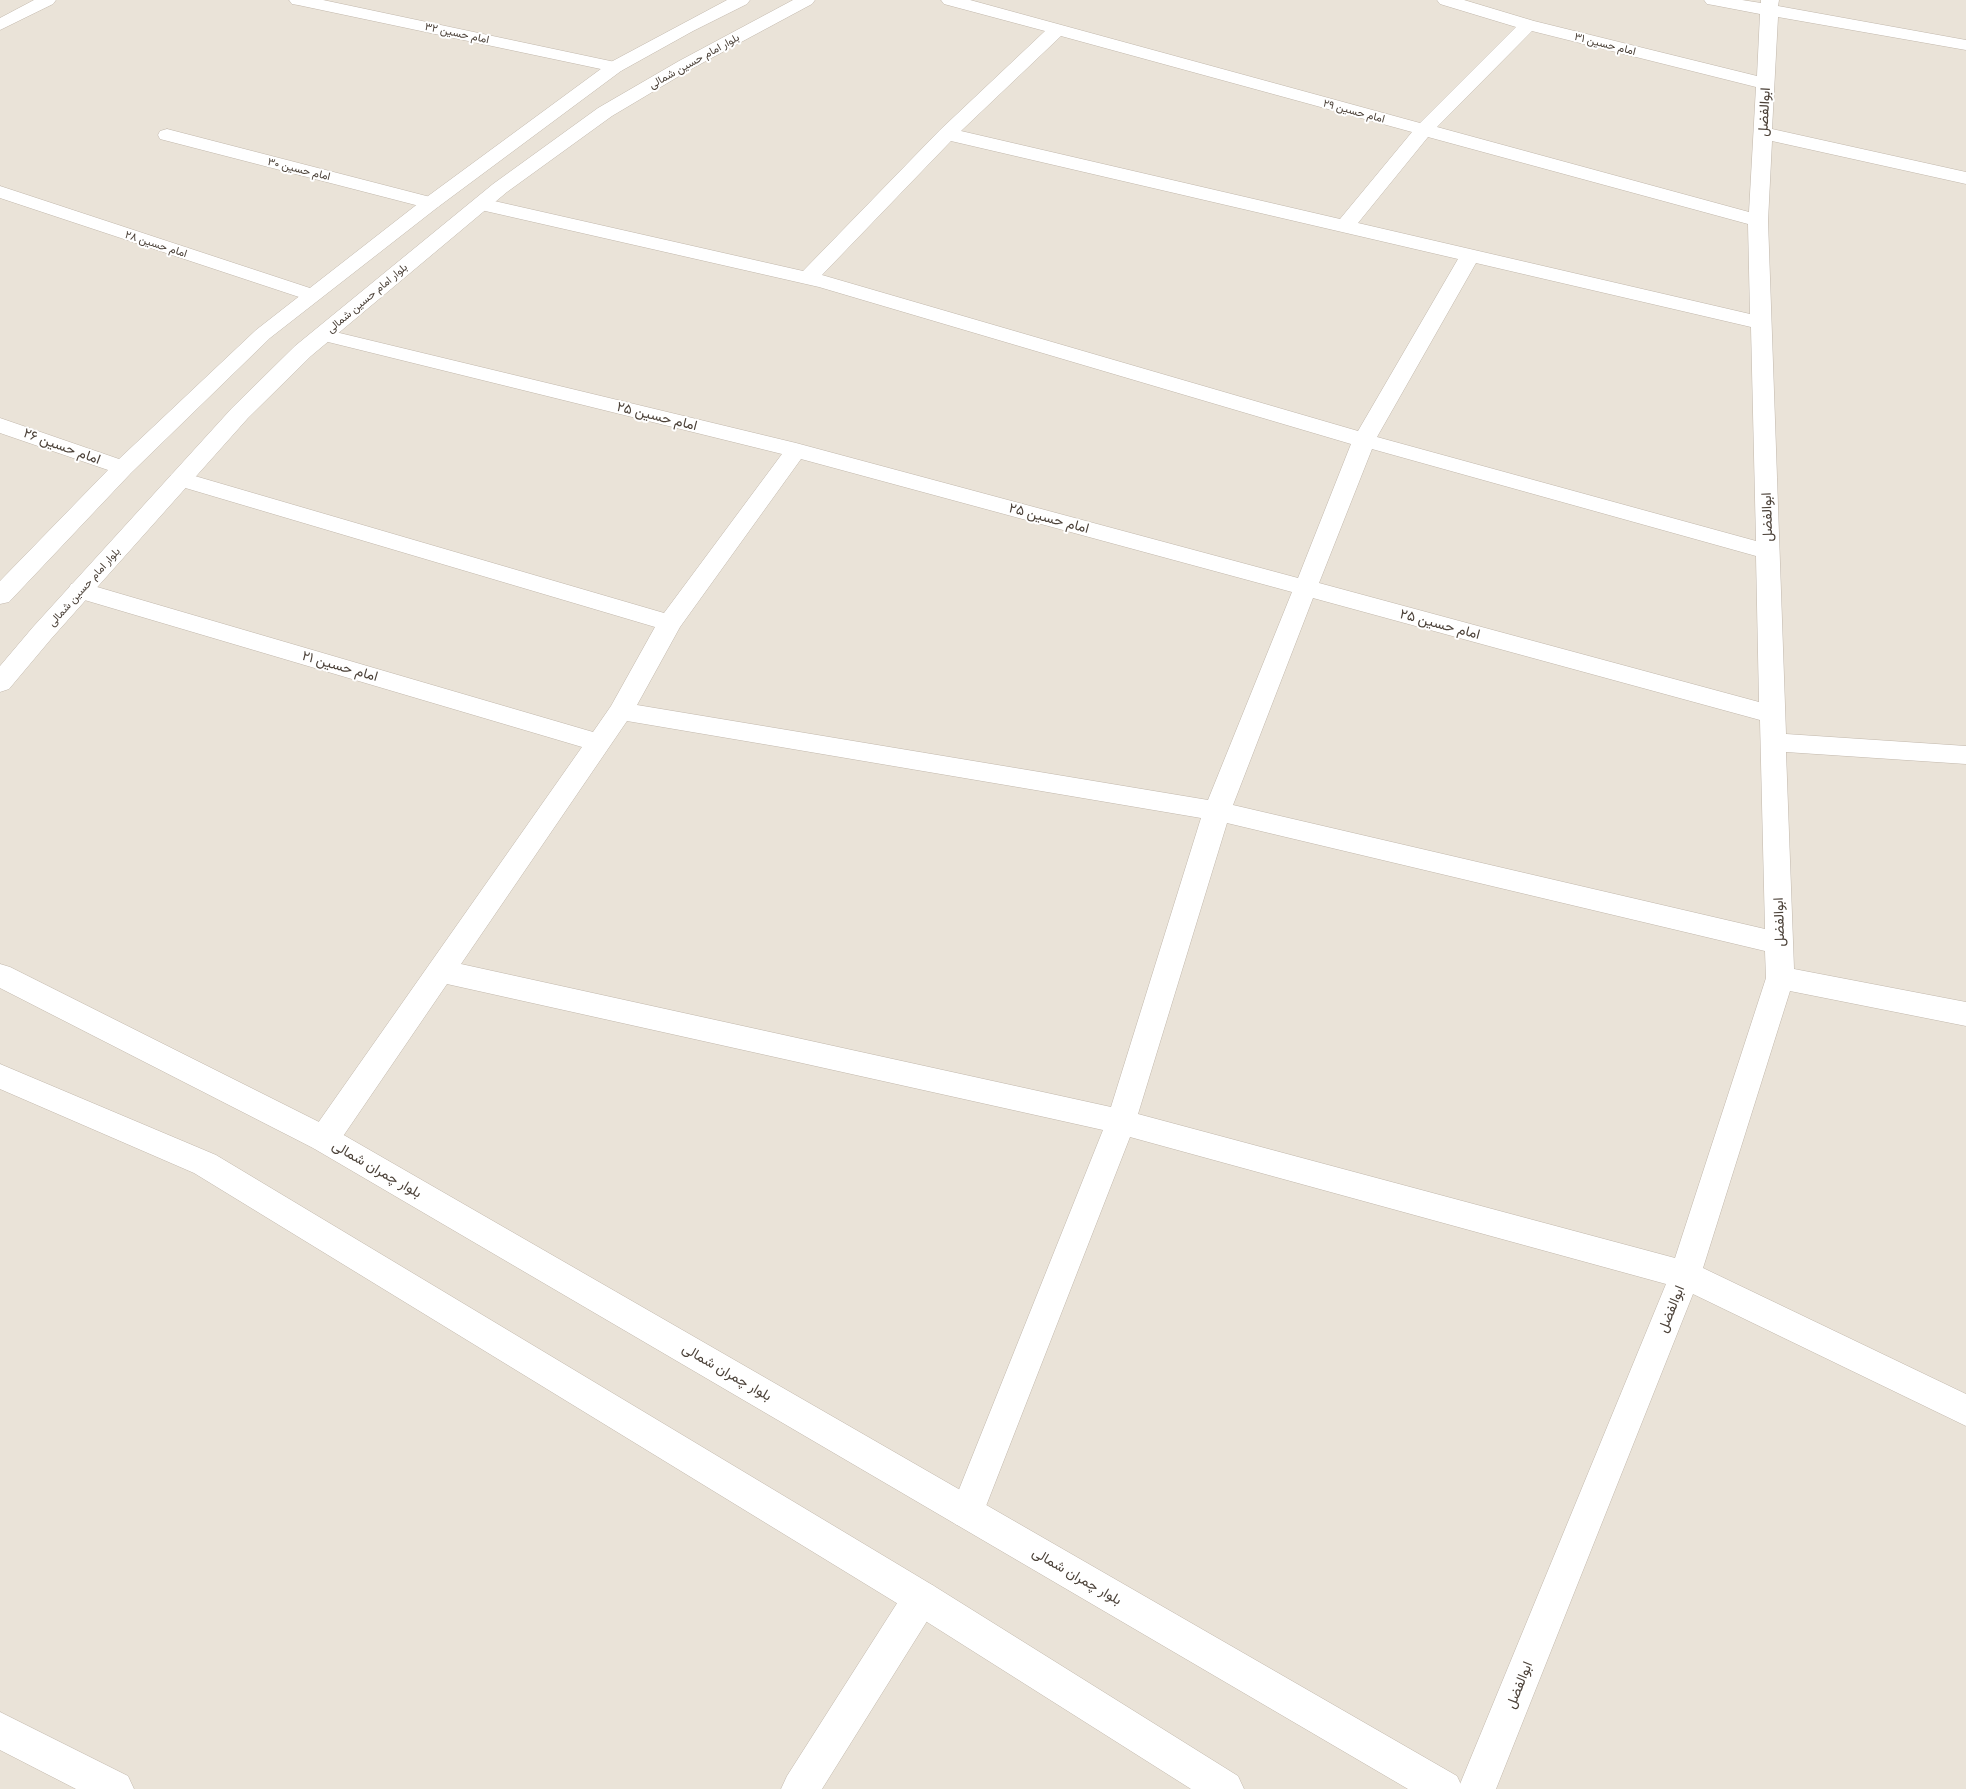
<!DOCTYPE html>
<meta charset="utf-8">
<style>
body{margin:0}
canvas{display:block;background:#f6f1eb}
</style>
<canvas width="1966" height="1789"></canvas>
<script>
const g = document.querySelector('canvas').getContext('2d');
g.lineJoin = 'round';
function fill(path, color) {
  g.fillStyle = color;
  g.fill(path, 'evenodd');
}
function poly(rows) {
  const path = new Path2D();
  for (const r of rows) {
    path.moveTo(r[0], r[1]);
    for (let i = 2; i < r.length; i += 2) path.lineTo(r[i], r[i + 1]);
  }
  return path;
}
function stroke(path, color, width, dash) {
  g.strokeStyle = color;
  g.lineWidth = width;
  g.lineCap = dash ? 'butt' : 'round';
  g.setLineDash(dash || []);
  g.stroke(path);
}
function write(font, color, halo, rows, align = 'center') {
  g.font = font + ' Lato,Vazirmatn,sans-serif';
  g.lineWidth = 4;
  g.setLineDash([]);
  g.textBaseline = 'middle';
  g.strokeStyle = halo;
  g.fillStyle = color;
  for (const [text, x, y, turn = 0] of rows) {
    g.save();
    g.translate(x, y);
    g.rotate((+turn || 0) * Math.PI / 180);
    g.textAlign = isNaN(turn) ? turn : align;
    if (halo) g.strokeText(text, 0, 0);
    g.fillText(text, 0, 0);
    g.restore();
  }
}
fill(poly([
 [0,0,1966,0,1966,1789,0,1789]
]), '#eae3d8');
const service = poly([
 [167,129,438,199,441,203,438,207,431,209,160,139,158,135,160,131,167,129]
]);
const minor = poly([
 [34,0,56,0,53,4,0,30,0,18,34,0],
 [289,0,323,0,615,62,621,63,624,67,621,71,615,72,298,5,292,4,289,0],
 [941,0,970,0,1420,123,1516,27,1440,4,1437,0,1464,0,1534,21,1757,76,1760,14,1713,5,1707,4,1704,0,1742,0,1761,3,1761,0,1779,0,1778,6,1966,40,1966,50,1778,17,1772,129,1966,172,1966,184,1772,141,1768,221,1786,734,1966,746,1966,764,1786,752,1794,969,1966,1002,1966,1026,1790,991,1703,1268,1966,1394,1966,1426,1693,1294,1496,1789,1458,1789,1666,1284,1130,1137,979,1524,967,1529,955,1524,950,1512,1103,1130,447,984,335,1148,324,1152,313,1148,309,1139,313,1130,582,747,71,596,68,590,71,584,80,582,593,732,611,706,655,627,172,484,169,479,172,474,180,472,188,474,664,613,782,454,316,339,312,335,316,331,323,329,796,443,1298,578,1351,444,819,287,481,210,474,208,471,204,474,200,481,198,803,271,940,130,1045,31,944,4,941,0],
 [1532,31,1756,87,1749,212,1437,127,1532,31],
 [1061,36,1412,132,1340,219,961,131,1061,36],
 [1428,137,1748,224,1750,314,1358,223,1428,137],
 [951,141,1458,259,1358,431,822,275,951,141],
 [1476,263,1751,327,1756,541,1377,437,1476,263],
 [1372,449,1756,556,1759,702,1319,583,1372,449],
 [801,459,1292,592,1208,800,637,705,680,627,801,459],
 [1313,598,1760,720,1765,929,1233,805,1313,598],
 [627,721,1201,818,1111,1107,461,964,627,721],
 [1227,823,1765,951,1766,978,1675,1258,1138,1114,1227,823],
 [0,186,319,291,322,295,319,299,312,301,305,299,0,198,0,186],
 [921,1580,934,1586,939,1598,934,1610,822,1789,781,1789,787,1776,908,1586,921,1580],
 [0,1712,128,1776,134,1789,76,1789,0,1750,0,1712]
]);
const tertiary = poly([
 [727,0,750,0,747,4,693,31,621,71,438,207,270,338,131,473,9,602,0,604,0,581,108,470,0,433,0,418,119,459,256,330,424,199,609,63,727,0],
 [793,0,815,0,812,4,691,69,612,116,507,192,311,356,248,418,51,639,9,689,0,692,0,666,33,627,232,408,295,346,493,184,598,108,679,61,793,0],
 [0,964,10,967,335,1130,1457,1776,1463,1789,1408,1789,313,1148,0,988,0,964],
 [0,1064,216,1155,934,1586,1238,1776,1244,1789,1191,1789,908,1610,194,1173,0,1089,0,1064]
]);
stroke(service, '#c2b8ac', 1);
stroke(minor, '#c2b8ac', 1);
stroke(tertiary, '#c2b8ac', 1);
fill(service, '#fff');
fill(minor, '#fff');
fill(tertiary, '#fff');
write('11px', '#4b4138', '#fff', [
 ["امام حسین ۳۲",457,33,12],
 ["امام حسین ۳۱",1605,44,14],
 ["بلوار امام حسین شمالی",694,61,-29],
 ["امام حسین ۲۹",1354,111,15],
 ["امام حسین ۳۰",299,169,14],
 ["امام حسین ۲۸",156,244,18],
 ["بلوار امام حسین شمالی",367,298,-40],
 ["بلوار امام حسین شمالی",84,587,-48]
]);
write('14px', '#4b4138', '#fff', [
 ["ابوالفضل",1764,112,-87],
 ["امام حسین ۲۵",657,416,14],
 ["امام حسین ۲۶",62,446,20],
 ["ابوالفضل",1767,517,-92],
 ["امام حسین ۲۵",1049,518,15],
 ["امام حسین ۲۵",1440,624,15],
 ["امام حسین ۲۱",340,666,16],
 ["ابوالفضل",1779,922,-92],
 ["بلوار چمران شمالی",377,1169,30],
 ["ابوالفضل",1671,1309,-68],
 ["بلوار چمران شمالی",727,1372,30],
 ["بلوار چمران شمالی",1077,1576,30],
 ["ابوالفضل",1519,1685,-68]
]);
</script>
